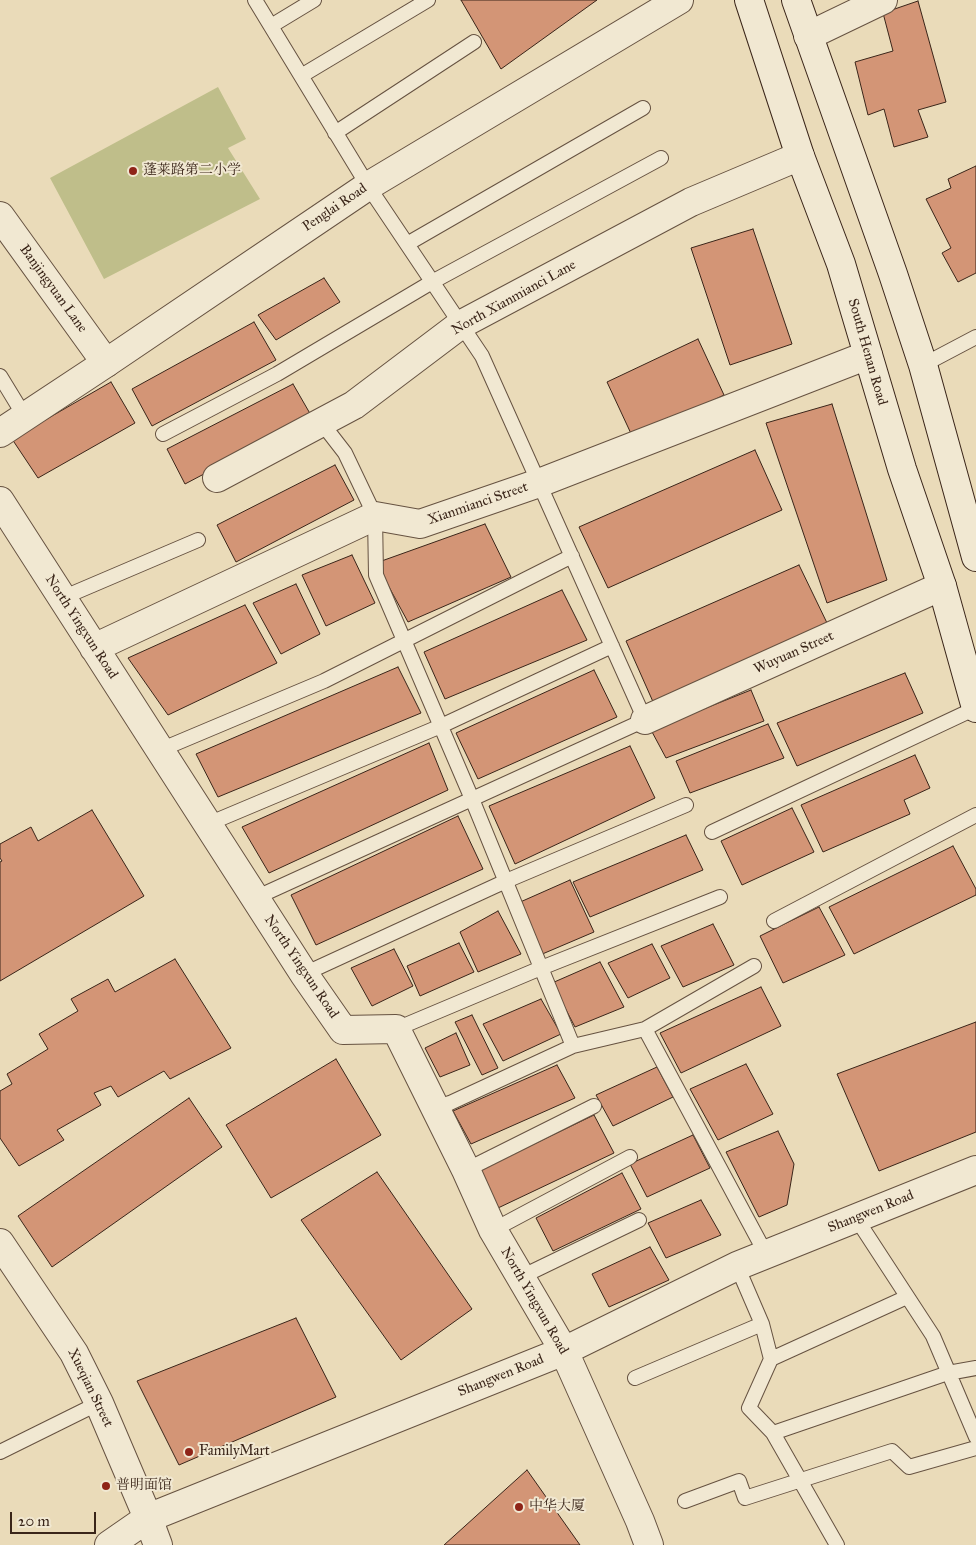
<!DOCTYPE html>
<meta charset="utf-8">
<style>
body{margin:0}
#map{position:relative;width:976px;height:1545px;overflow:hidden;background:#eadbb9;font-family:"IM FELL Great Primer",serif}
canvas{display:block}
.scale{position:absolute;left:10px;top:1512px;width:86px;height:22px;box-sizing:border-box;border:2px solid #3a2519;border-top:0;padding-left:6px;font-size:15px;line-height:18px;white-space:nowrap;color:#3a2519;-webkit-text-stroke:4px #f1e8d2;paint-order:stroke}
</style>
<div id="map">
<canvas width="976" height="1545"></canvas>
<div class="scale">20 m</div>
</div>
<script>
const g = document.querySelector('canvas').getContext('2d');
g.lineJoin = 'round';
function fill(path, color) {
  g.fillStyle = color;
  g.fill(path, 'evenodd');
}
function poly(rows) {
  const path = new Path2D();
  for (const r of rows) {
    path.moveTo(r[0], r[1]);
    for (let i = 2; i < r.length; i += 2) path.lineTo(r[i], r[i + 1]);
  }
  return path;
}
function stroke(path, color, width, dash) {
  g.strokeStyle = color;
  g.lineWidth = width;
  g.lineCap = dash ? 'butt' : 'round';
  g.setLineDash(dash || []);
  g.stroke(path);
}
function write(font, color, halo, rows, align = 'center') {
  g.font = font + ' "IM FELL Great Primer","Noto Serif SC",serif';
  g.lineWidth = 4;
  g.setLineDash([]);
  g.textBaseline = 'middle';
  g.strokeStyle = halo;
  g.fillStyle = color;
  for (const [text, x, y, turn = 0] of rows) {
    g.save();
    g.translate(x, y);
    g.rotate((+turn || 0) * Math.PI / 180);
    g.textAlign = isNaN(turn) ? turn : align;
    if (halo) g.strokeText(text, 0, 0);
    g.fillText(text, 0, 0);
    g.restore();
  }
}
fill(poly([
 [218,87,246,139,228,148,260,199,104,279,50,178]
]), '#bfbe8a');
const building = poly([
 [461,0,597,0,501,69,461,0],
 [918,1,946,102,918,110,928,137,894,147,884,109,868,115,855,62,893,51,883,13,918,1],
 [976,166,976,273,958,282,942,253,951,248,926,199,951,188,948,179,976,166],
 [753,229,792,344,730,365,691,248,753,229],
 [324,278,340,302,276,340,258,315,324,278],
 [254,322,276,360,152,426,132,389,254,322],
 [698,339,724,395,634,440,607,382,698,339],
 [111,382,135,423,38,478,12,439,111,382],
 [293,384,312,417,185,484,167,449,293,384],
 [832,404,887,580,827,603,766,423,832,404],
 [755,450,782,510,608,588,579,527,755,450],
 [335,465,354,500,236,562,217,525,335,465],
 [485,524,511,577,408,622,376,563,485,524],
 [352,555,375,603,326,626,302,575,352,555],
 [799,565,828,625,654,704,626,641,799,565],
 [296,584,320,634,281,654,253,603,296,584],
 [562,590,587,640,445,699,424,652,562,590],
 [245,605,277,663,168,715,128,658,245,605],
 [398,667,421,713,218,797,196,754,398,667],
 [594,670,617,717,478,779,456,733,594,670],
 [905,673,923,713,797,766,777,723,905,673],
 [751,690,764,721,666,758,651,730,751,690],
 [768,724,784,758,690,793,676,761,768,724],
 [429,743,448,790,269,873,242,827,429,743],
 [630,746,655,798,515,864,489,806,630,746],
 [915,755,930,788,904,800,910,814,823,852,801,805,915,755],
 [792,808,814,852,742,885,721,841,792,808],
 [92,810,144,896,0,981,0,862,2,861,0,858,0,844,31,827,38,841,92,810],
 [458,816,483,869,316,945,291,895,458,816],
 [686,835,703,870,590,917,573,882,686,835],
 [953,846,976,889,976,895,854,954,829,907,953,846],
 [570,880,594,932,540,955,518,903,570,880],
 [819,907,845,955,783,983,760,936,819,907],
 [498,911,521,954,478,972,460,932,498,911],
 [713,924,734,965,683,987,661,946,713,924],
 [459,943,474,972,420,996,407,966,459,943],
 [652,944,670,978,628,998,608,963,652,944],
 [394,949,413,986,372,1006,351,968,394,949],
 [175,959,231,1048,170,1079,164,1071,118,1097,111,1086,94,1093,101,1105,57,1130,64,1140,19,1166,0,1138,0,1091,12,1084,7,1074,48,1049,39,1034,78,1011,71,999,108,979,115,992,175,959],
 [600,962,624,1007,575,1027,552,983,600,962],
 [761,987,781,1026,681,1073,660,1033,761,987],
 [541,999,561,1034,503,1061,483,1024,541,999],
 [472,1015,498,1068,482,1075,455,1022,472,1015],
 [976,1022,976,1132,879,1171,837,1074,976,1022],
 [456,1033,470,1065,440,1077,425,1048,456,1033],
 [336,1059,381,1135,271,1198,226,1125,336,1059],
 [746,1064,773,1114,718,1140,690,1089,746,1064],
 [557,1065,575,1098,471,1144,453,1111,557,1065],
 [657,1067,673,1097,613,1126,596,1095,657,1067],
 [189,1098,222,1147,52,1267,18,1216,189,1098],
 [594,1115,614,1153,498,1208,478,1171,594,1115],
 [778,1131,794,1164,787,1205,759,1217,726,1152,778,1131],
 [693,1135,710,1168,647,1197,630,1164,693,1135],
 [377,1172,472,1309,401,1360,301,1220,377,1172],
 [622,1173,641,1209,553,1251,536,1218,622,1173],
 [701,1200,721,1235,666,1258,648,1223,701,1200],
 [650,1247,669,1280,609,1307,592,1274,650,1247],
 [296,1318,336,1397,179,1465,137,1381,296,1318],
 [527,1470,580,1545,444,1545,527,1470]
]);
fill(building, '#d39576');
stroke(building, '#3a2519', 1);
const service = poly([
 [255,0,368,186,482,356,645,720,255,898],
 [271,26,314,0],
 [301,76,428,0],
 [335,133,474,42],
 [407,244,643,108],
 [923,365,976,337],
 [0,376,25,417],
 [321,422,345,453,375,516,376,575,472,799,573,1046,645,1029,766,1254],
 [163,434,277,374,432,282,661,158],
 [62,598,198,540],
 [160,750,324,681,572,556],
 [208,824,441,726,612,646],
 [712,832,976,708],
 [774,921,976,815],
 [304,974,506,881,686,805],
 [396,1029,541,968,720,897],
 [645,1029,754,966],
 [434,1108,450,1103,573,1046],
 [466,1170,594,1106],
 [856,1218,933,1336,976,1437],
 [493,1230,630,1157],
 [737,1266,762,1324,771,1359,749,1408,773,1433,837,1545],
 [521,1277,639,1220],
 [771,1359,907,1297],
 [635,1378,762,1324],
 [773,1433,948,1373,976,1368],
 [0,1452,99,1403],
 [685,1501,739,1481,745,1498,892,1451,909,1467,976,1448]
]);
const minor = poly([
 [808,36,883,0],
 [0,216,106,363],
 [217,478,354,405,460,325,691,202,800,156],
 [0,501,304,974,343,1030,396,1029,466,1170,493,1230,564,1351,640,1521,649,1545],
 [94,648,375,516,420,524,539,483,868,355],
 [645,720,942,586],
 [0,1243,74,1353,99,1403,148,1518,158,1545],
 [109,1545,148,1518,564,1351,737,1266,976,1170]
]);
const tertiary = poly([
 [0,433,106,363,368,186,679,0]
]);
const secondary = poly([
 [749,0,800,156,841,264,902,469,942,586,976,708],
 [796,0,893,274,923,365,976,557]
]);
stroke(service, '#665241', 16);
stroke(minor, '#665241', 30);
stroke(tertiary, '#665241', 30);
stroke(secondary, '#3a2519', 30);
stroke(service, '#f1e8d2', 14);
stroke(minor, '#f1e8d2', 28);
stroke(tertiary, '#f1e8d2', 28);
stroke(secondary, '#f1e8d2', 28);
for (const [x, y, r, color] of [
 [133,171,5,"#8f2418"],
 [189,1452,5,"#8f2418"],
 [106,1486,5,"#8f2418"],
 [519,1507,5,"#8f2418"]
]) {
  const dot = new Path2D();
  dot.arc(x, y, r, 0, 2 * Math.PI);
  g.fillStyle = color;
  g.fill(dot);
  stroke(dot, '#f1e8d2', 2);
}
write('14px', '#3a2519', '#f1e8d2', [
 ["蓬莱路第二小学",143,171],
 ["FamilyMart",199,1452],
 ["普明面馆",116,1486],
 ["中华大厦",529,1507]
], 'left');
write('14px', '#3a2519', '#f1e8d2', [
 ["Penglai Road",335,208,-34],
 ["Banjingyuan Lane",53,289,54],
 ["North Xianmianci Lane",514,298,-29],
 ["South Henan Road",867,352,74],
 ["Xianmianci Street",478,504,-19],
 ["North Yingxun Road",81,627,57],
 ["Wuyuan Street",794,653,-24],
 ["North Yingxun Road",301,967,56],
 ["Shangwen Road",871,1212,-22],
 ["North Yingxun Road",534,1301,60],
 ["Shangwen Road",501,1376,-22],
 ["Xueqian Street",90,1388,64]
]);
</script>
